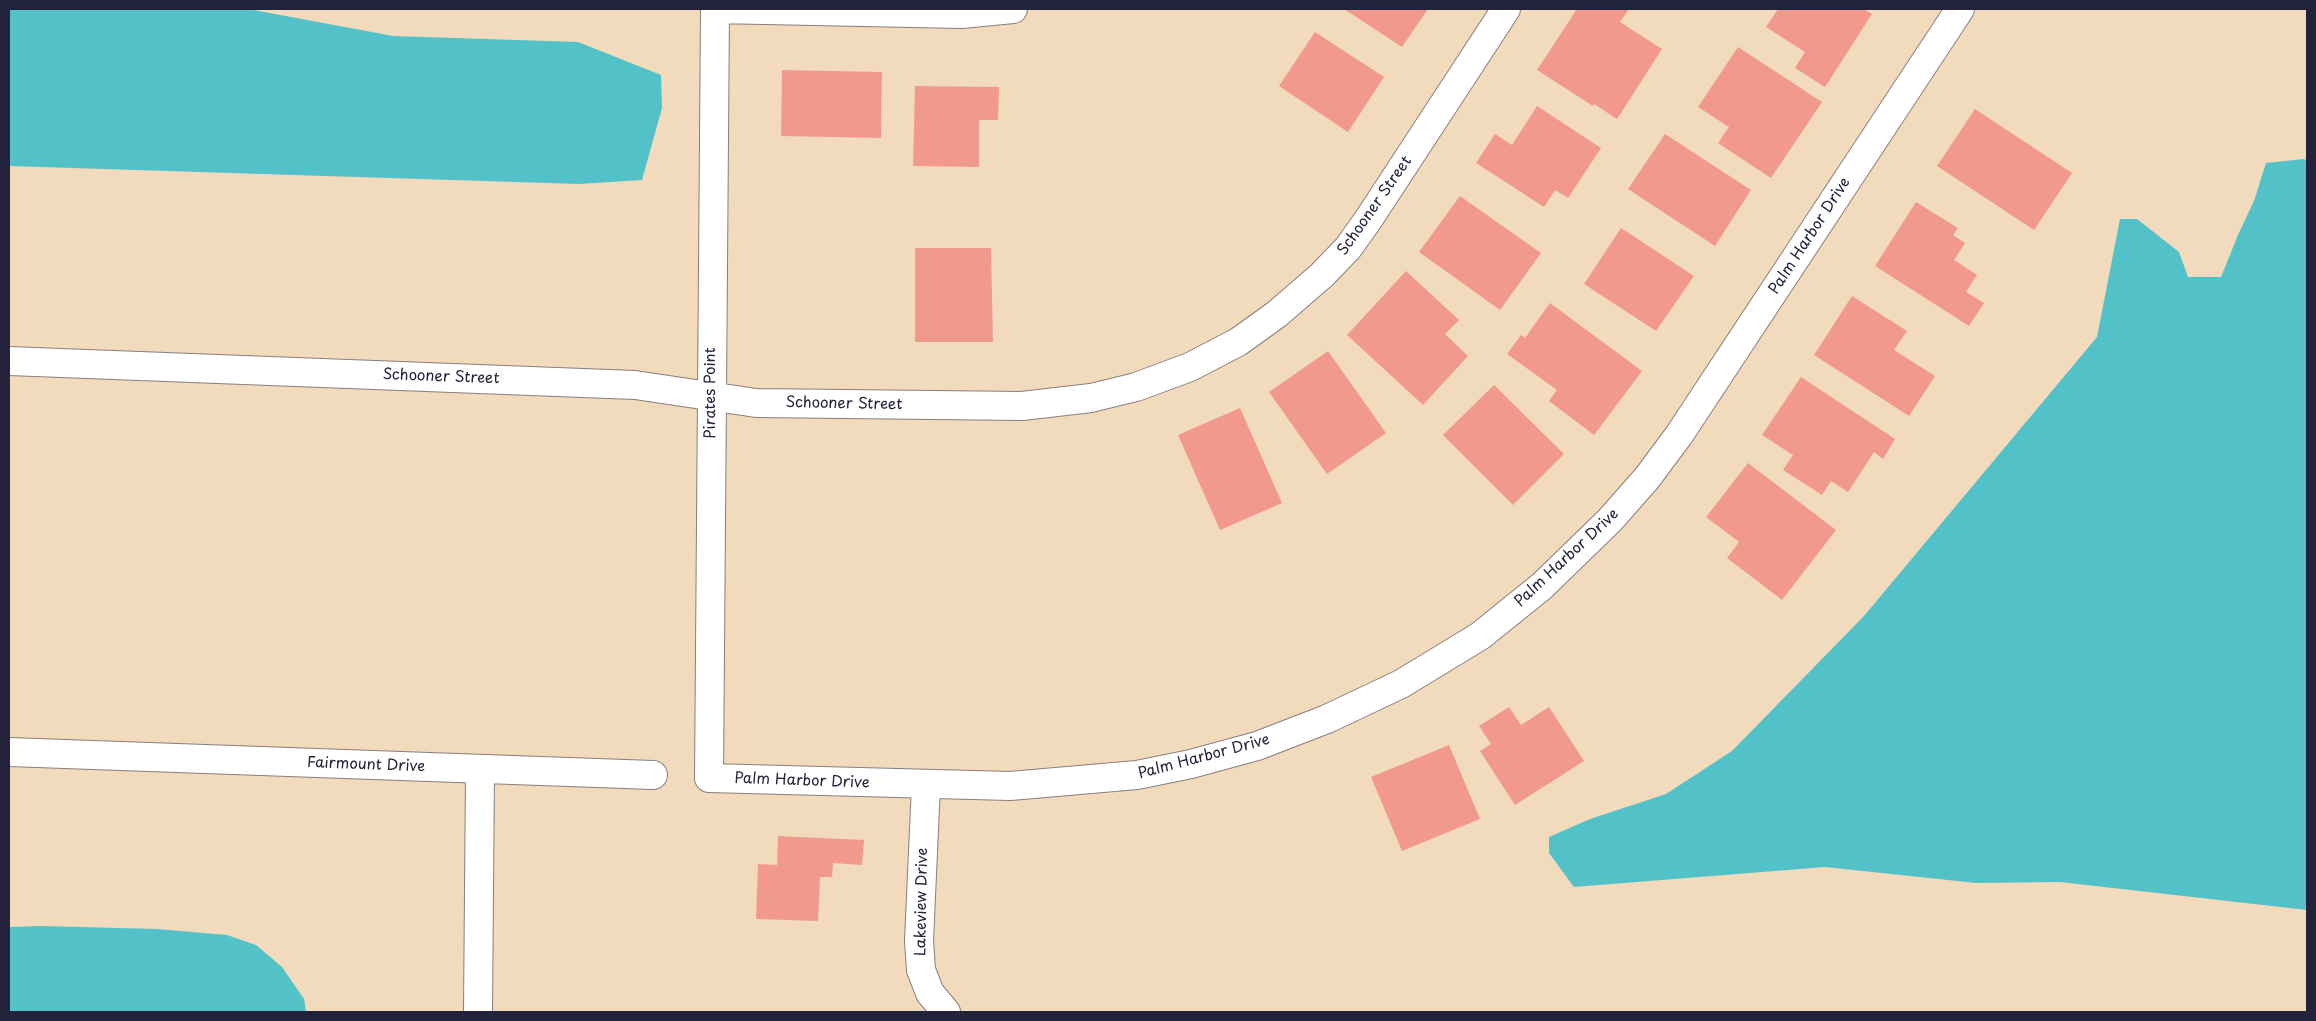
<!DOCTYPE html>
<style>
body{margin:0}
#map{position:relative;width:2316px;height:1021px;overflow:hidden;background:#f2dbbc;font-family:"Playpen Sans",sans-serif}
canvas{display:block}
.frame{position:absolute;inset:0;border:10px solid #22223b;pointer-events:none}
</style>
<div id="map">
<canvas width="2316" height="1021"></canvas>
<div class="frame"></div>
</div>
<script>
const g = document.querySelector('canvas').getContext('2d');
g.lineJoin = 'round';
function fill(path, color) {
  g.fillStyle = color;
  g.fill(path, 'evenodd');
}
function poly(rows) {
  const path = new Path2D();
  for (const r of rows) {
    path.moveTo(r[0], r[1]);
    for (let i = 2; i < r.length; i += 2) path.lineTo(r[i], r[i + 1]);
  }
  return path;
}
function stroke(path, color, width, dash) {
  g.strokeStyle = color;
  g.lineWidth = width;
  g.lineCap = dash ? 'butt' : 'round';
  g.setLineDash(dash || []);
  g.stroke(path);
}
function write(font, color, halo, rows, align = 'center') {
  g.font = font + ' "Playpen Sans",sans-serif';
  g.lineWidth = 4;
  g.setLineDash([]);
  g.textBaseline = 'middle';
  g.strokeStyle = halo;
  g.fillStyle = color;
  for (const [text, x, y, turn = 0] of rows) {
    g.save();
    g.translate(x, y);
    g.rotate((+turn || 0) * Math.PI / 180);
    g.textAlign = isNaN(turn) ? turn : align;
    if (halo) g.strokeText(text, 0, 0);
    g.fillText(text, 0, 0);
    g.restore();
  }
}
fill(poly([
 [9,9,248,9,393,36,578,42,661,75,662,108,642,180,579,184,9,166],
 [2304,159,2307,161,2307,910,2060,882,1976,883,1825,867,1574,887,1549,853,1549,837,1590,819,1666,794,1732,751,1864,616,2097,337,2120,219,2137,219,2179,252,2188,277,2221,277,2238,235,2254,201,2266,163],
 [42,926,157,929,227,935,256,945,282,967,304,999,306,1012,9,1012,9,927]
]), '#53c1c8');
fill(poly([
 [1344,9,1428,9,1402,47],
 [1577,9,1629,9,1620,22,1662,49,1617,119,1594,104,1593,106,1537,70],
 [1778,9,1864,9,1872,14,1825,87,1795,68,1805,52,1766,27],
 [1315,32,1384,77,1348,132,1279,86],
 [1738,47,1822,102,1771,178,1718,143,1729,127,1698,107],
 [782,70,882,72,881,138,781,136],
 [915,86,999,87,998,120,979,120,979,167,913,166],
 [1537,106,1601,148,1568,198,1555,190,1544,207,1476,163,1495,134,1512,145],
 [1975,109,2072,173,2034,230,1937,166],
 [1665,134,1751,190,1715,246,1628,189],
 [1460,196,1541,253,1500,310,1419,252],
 [1916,202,1958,228,1953,235,1965,243,1954,260,1977,275,1966,292,1984,303,1969,326,1875,266],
 [1621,228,1694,276,1656,331,1584,284],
 [915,248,991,248,993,342,915,342],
 [1406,271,1459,320,1445,334,1468,356,1423,405,1347,335],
 [1852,296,1907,331,1894,350,1935,376,1909,416,1814,355],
 [1550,303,1642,371,1594,435,1549,401,1557,390,1507,354,1521,335,1525,338],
 [1328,351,1386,433,1327,474,1269,392],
 [1801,377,1895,439,1883,459,1874,452,1848,492,1831,481,1822,495,1783,470,1793,455,1762,435],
 [1494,385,1564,454,1513,505,1443,435],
 [1240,408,1282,503,1220,530,1178,435],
 [1748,463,1836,530,1782,600,1727,558,1739,542,1706,517],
 [1509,707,1521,725,1549,707,1584,761,1515,805,1480,751,1491,744,1479,726],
 [1449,745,1480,819,1402,851,1371,777],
 [778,836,864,840,862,865,833,863,832,877,820,877,818,921,756,919,758,864,777,865]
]), '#f2998e');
const minor = poly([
 [715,9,709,778,1010,786,1137,775,1191,764,1257,746,1327,719,1401,684,1480,636,1542,586,1610,520,1647,478,1679,435,1960,9],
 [715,9,962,14,1013,9],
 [9,361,635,385,756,403,1022,406,1091,398,1136,387,1190,367,1238,342,1277,314,1322,275,1348,248,1368,220,1506,9],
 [9,752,653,775],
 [926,785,919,941,921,970,930,993,946,1012],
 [478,1012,480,769]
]);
stroke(minor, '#8a7e7c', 30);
stroke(minor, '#fff', 28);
write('15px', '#22223b', '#fff', [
 ["Schooner Street",1375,206,-55],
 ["Palm Harbor Drive",1810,236,-57],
 ["Schooner Street",441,377,2],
 ["Pirates Point",711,393,-90],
 ["Schooner Street",844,404,1],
 ["Palm Harbor Drive",1567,558,-43],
 ["Palm Harbor Drive",1204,757,-15],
 ["Fairmount Drive",366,765,2],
 ["Palm Harbor Drive",802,781,2],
 ["Lakeview Drive",922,902,-89]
]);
</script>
